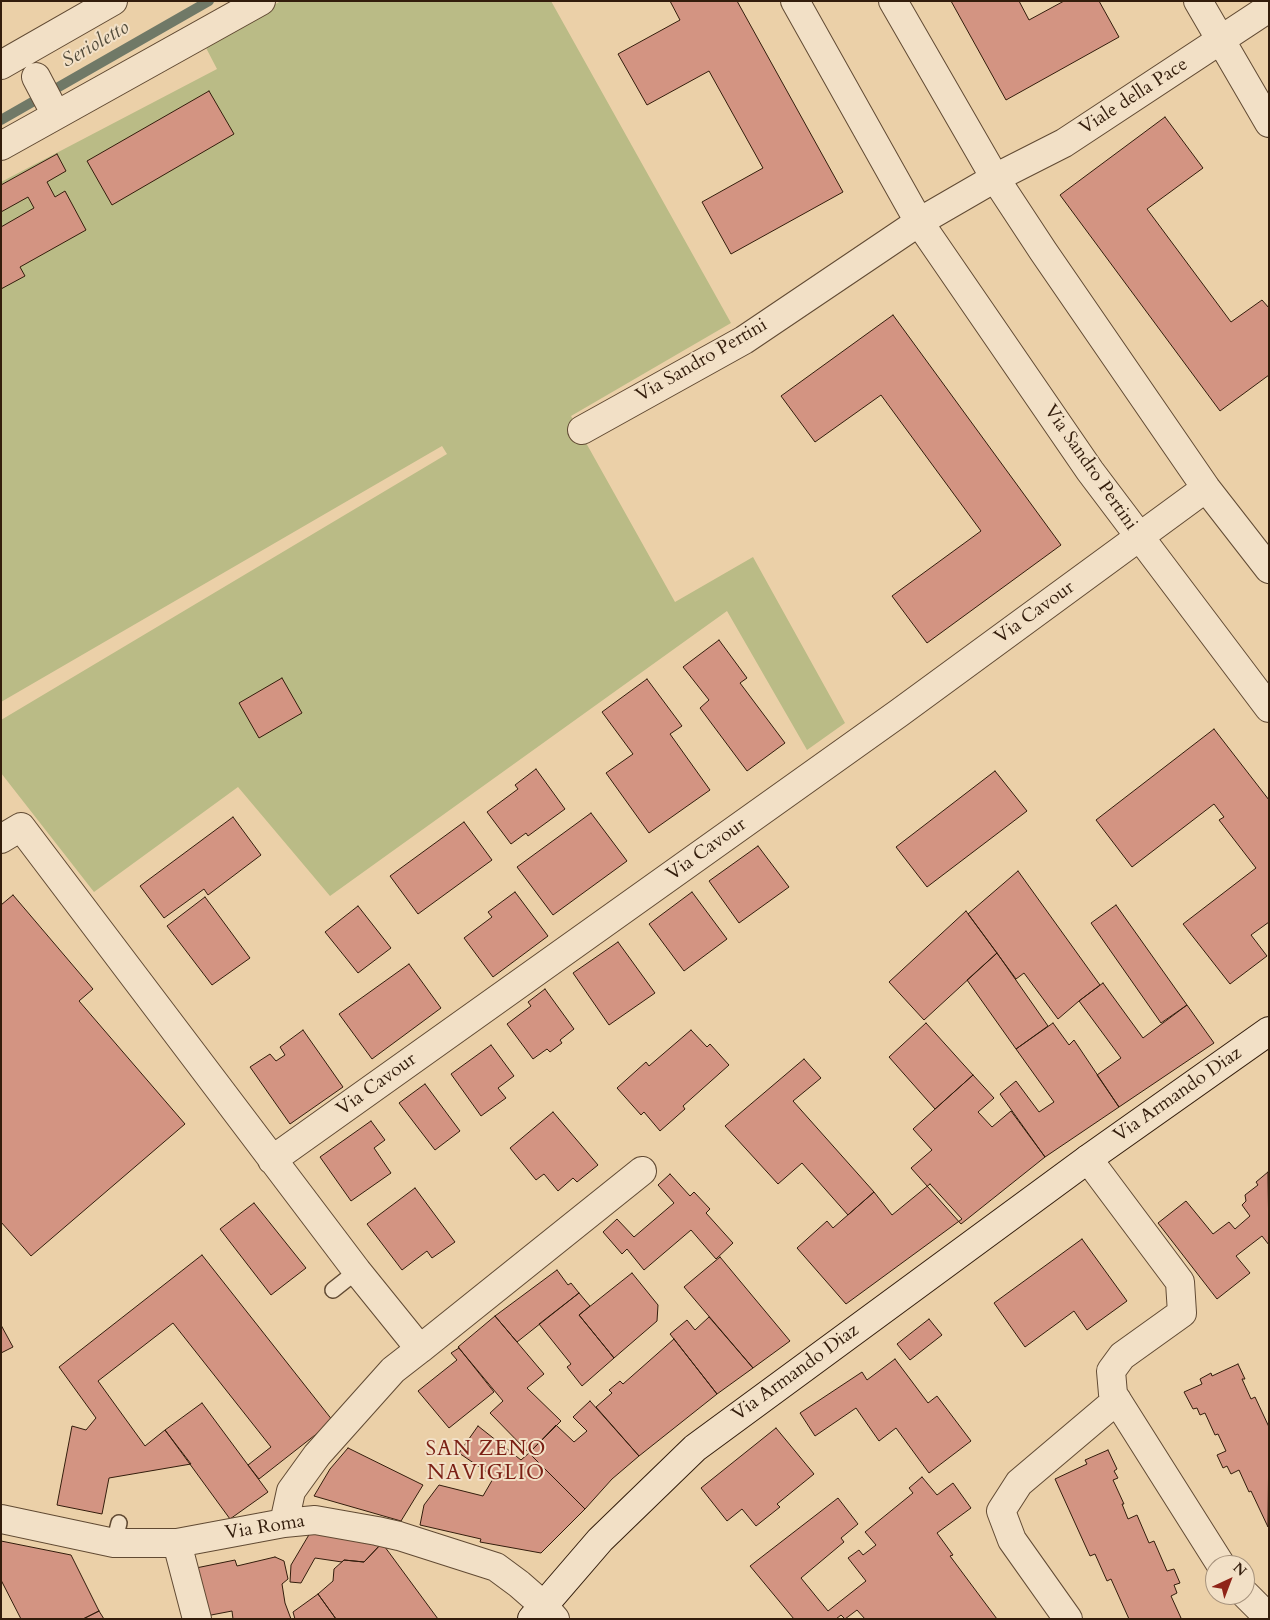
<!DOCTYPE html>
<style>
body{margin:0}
#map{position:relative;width:1270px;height:1620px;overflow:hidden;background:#ebd0a8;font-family:Cardo,serif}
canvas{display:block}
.frame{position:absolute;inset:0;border:2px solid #331d0c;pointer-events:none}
.north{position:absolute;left:1205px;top:1555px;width:50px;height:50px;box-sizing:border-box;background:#f2e0c6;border:1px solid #a6927c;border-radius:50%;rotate:43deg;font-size:14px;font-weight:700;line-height:20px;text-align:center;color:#331d0c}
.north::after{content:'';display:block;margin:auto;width:18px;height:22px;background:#8f2418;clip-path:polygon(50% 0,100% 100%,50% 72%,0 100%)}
</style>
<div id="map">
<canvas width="1270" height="1620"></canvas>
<div class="frame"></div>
<div class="north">N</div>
</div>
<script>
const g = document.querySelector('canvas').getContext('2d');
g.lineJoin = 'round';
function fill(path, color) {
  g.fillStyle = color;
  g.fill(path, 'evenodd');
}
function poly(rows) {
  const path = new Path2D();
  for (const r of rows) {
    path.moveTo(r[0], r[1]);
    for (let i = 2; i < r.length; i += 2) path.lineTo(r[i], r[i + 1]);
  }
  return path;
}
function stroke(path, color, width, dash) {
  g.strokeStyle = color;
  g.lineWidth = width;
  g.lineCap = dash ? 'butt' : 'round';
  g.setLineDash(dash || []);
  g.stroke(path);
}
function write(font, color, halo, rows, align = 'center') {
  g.font = font + ' Cardo,serif';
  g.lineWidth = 4;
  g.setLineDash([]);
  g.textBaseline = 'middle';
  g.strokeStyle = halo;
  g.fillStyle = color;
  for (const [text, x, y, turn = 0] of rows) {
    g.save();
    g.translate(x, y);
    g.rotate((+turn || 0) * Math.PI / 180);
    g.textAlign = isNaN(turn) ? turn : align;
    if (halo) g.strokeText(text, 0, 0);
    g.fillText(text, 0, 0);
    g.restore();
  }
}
fill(poly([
 [281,1,551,1,731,323,571,416,675,602,753,557,845,723,807,750,727,611,330,896,238,787,94,892,1,773,1,720,447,454,442,446,1,702,1,182,217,69,204,44]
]), '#babb86');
stroke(poly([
 [1,120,209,1]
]), '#707967', 10);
const building = poly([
 [670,1,737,1,843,192,731,254,702,202,763,168,709,71,647,105,618,54,680,20,670,1],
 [951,1,1019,1,1029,20,1064,1,1099,1,1119,37,1006,100,951,1],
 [209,91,234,134,112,205,87,161,209,91],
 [1165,117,1203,168,1147,209,1231,322,1262,300,1269,308,1269,375,1220,411,1060,195,1165,117],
 [57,154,66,171,47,182,55,197,65,191,86,230,20,267,25,276,1,289,1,227,34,208,28,197,1,212,1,185,57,154],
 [893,315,1061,545,927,643,892,596,981,531,881,395,815,442,781,396,893,315],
 [719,640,747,678,740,683,785,743,747,771,700,708,709,700,683,667,719,640],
 [282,678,302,713,259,738,239,703,282,678],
 [647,679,682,726,670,734,710,790,649,833,606,773,633,754,602,712,647,679],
 [1214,729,1269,800,1269,922,1251,935,1267,956,1230,984,1183,924,1256,868,1219,820,1224,817,1214,804,1132,867,1096,820,1214,729],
 [536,769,565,809,528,836,526,833,511,844,487,812,518,789,515,785,536,769],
 [995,771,1027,811,927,887,896,847,995,771],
 [591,813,627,861,553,915,517,867,591,813],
 [233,817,261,855,208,895,204,889,164,918,140,886,233,817],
 [464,822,492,860,418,914,390,876,464,822],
 [758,846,789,887,739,923,709,881,758,846],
 [1018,871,1100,985,1079,1001,1058,1019,1024,973,1016,979,968,914,1018,871],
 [515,892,548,936,493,977,464,938,492,917,488,912,515,892],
 [692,892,727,939,684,971,649,924,692,892],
 [13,895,93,989,79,1001,185,1124,31,1256,1,1222,1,905,13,895],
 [205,897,250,958,212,985,167,926,205,897],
 [1116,905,1187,1005,1161,1023,1091,923,1116,905],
 [358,906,391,948,358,973,325,932,358,906],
 [966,911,997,953,924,1020,889,982,966,911],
 [618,942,655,993,609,1025,573,973,618,942],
 [997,953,1048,1026,1016,1049,967,980,997,953],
 [409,964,441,1008,372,1059,339,1014,409,964],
 [1103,983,1143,1038,1187,1005,1214,1043,1119,1107,1097,1075,1121,1058,1079,1001,1103,983],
 [545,989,574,1029,560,1040,562,1043,550,1052,547,1049,533,1059,507,1024,531,1006,528,1002,545,989],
 [926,1023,973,1075,935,1109,889,1057,926,1023],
 [1053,1023,1069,1045,1074,1040,1119,1107,1045,1157,1000,1094,1016,1081,1039,1112,1054,1102,1016,1049,1053,1023],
 [303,1030,343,1087,290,1124,250,1067,270,1054,276,1061,285,1055,280,1047,303,1030],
 [691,1030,707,1047,710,1044,729,1065,683,1106,685,1109,660,1131,644,1112,641,1115,617,1088,646,1062,649,1066,691,1030],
 [491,1045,514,1076,498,1088,506,1098,481,1116,451,1074,491,1045],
 [804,1059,821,1078,793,1101,874,1192,848,1215,802,1163,778,1184,725,1126,804,1059],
 [973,1075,994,1098,978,1112,992,1127,1011,1111,1045,1157,961,1224,911,1168,932,1150,913,1129,973,1075],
 [425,1084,460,1131,435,1150,399,1103,425,1084],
 [553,1112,598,1165,577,1182,573,1178,558,1191,544,1174,536,1180,510,1148,553,1112],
 [371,1121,385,1140,374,1148,391,1173,351,1201,320,1157,371,1121],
 [1268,1172,1269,1245,1262,1236,1236,1256,1250,1273,1217,1299,1158,1223,1186,1201,1213,1234,1229,1222,1235,1229,1250,1216,1242,1205,1246,1201,1245,1195,1258,1185,1256,1182,1268,1172],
 [670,1174,690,1196,694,1192,710,1209,706,1213,733,1243,716,1259,691,1230,644,1270,627,1249,622,1254,603,1232,617,1219,634,1237,674,1203,658,1185,670,1174],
 [930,1184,962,1219,846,1304,797,1248,827,1221,833,1228,874,1192,892,1215,930,1184],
 [415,1188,455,1242,432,1258,427,1251,402,1270,367,1224,415,1188],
 [254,1203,306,1268,271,1295,220,1229,254,1203],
 [1082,1239,1127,1301,1087,1330,1074,1311,1025,1347,994,1303,1082,1239],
 [202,1255,333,1421,259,1479,248,1465,271,1447,173,1323,98,1381,145,1446,165,1430,191,1464,109,1478,102,1514,57,1505,72,1426,86,1430,96,1418,59,1367,202,1255],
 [720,1257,790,1341,753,1368,684,1287,720,1257],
 [557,1270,568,1285,571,1283,579,1293,517,1342,495,1316,557,1270],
 [632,1273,658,1305,657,1321,614,1358,579,1315,632,1273],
 [579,1293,590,1306,579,1315,614,1358,582,1386,567,1367,571,1364,539,1324,579,1293],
 [495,1316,544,1374,527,1388,561,1421,529,1453,490,1413,503,1401,458,1347,495,1316],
 [709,1317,753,1368,717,1394,670,1334,687,1320,695,1330,709,1317],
 [929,1319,942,1335,910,1360,897,1344,929,1319],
 [1,1325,13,1347,1,1353,1,1325],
 [674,1339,717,1394,639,1456,596,1407,612,1393,609,1390,620,1381,623,1384,674,1339],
 [459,1348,494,1392,449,1428,418,1391,457,1360,451,1353,459,1348],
 [895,1359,928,1403,937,1396,971,1441,929,1473,896,1428,879,1441,856,1408,815,1436,800,1413,862,1372,867,1380,895,1359],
 [1238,1364,1245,1379,1242,1379,1251,1399,1255,1397,1269,1427,1268,1527,1251,1491,1249,1492,1239,1470,1231,1474,1227,1466,1223,1468,1217,1455,1226,1451,1218,1434,1215,1435,1205,1413,1200,1415,1197,1408,1193,1409,1184,1392,1202,1384,1200,1379,1211,1373,1212,1376,1238,1364],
 [590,1401,639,1456,612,1479,585,1509,529,1453,556,1425,574,1442,587,1431,573,1417,590,1401],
 [202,1403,268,1492,230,1519,165,1430,202,1403],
 [478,1426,521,1460,529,1453,585,1509,541,1553,480,1542,481,1539,420,1525,424,1505,439,1485,483,1496,494,1477,459,1453,478,1426],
 [776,1428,814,1474,777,1504,780,1507,756,1526,742,1509,727,1521,701,1488,776,1428],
 [348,1448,423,1485,401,1521,314,1496,330,1469,348,1448],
 [1108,1450,1117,1469,1114,1471,1118,1478,1113,1480,1124,1504,1122,1504,1128,1519,1137,1515,1149,1543,1154,1541,1167,1571,1174,1569,1180,1583,1174,1585,1177,1593,1171,1596,1181,1618,1179,1619,1129,1619,1111,1579,1107,1581,1095,1554,1090,1556,1055,1479,1087,1464,1085,1460,1108,1450],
 [922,1477,937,1495,953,1483,971,1508,937,1533,953,1555,950,1556,997,1619,865,1619,857,1610,845,1619,841,1615,836,1619,794,1619,750,1566,838,1498,858,1524,841,1538,844,1542,801,1578,828,1611,866,1581,848,1558,859,1550,863,1555,876,1545,865,1532,913,1493,909,1488,922,1477],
 [310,1533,382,1543,364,1562,344,1560,342,1562,315,1558,301,1583,290,1582,291,1565,310,1533],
 [1,1541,71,1555,99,1611,83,1619,21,1619,1,1580,1,1541],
 [382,1543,438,1619,336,1619,318,1594,333,1581,334,1569,344,1560,364,1562,382,1543],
 [275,1557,284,1561,288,1579,282,1584,285,1603,291,1619,233,1619,232,1611,206,1616,196,1568,235,1560,237,1566,275,1557],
 [318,1594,336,1619,295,1619,293,1612,318,1594],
 [99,1611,104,1619,83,1619,99,1611]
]);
fill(building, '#d39482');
stroke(building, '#331d0c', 1);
const lane = poly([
 [333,1290,357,1271],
 [114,1543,119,1523]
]);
const street = poly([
 [795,1,919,222,1090,471,1269,708],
 [893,1,995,178,1043,251,1206,488,1269,569],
 [1198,1,1269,123],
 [1,65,113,1],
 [36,77,56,115],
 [1,146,261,1],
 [582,430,744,340,919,222,995,178,1064,143,1269,8],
 [1,839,21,827,357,1271,420,1349,393,1370,317,1455,291,1491,284,1523],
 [1088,1159,1180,1282,1182,1313,1122,1356,1111,1371,1113,1394,1221,1565],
 [272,1160,899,713,1206,488],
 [420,1349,642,1171],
 [1,1519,114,1543,177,1543,284,1523,315,1520,377,1531,399,1536,496,1567,519,1584,543,1605,555,1619],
 [177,1543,197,1619],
 [1245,1594,1263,1612],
 [1068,1619,1012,1540,1001,1511,1019,1483,1117,1400]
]);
const secondary = poly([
 [532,1619,600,1540,695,1448,1088,1159,1269,1031]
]);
stroke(lane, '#614a33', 18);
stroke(street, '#614a33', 30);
stroke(secondary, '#331d0c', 30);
stroke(lane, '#f2e0c6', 15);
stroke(street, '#f2e0c6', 28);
stroke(secondary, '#f2e0c6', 28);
write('19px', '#331d0c', '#f2e0c6', [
 ["Viale della Pace",1134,97,-33],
 ["Via Sandro Pertini",702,361,-30],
 ["Via Sandro Pertini",1090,468,55],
 ["Via Cavour",1035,613,-36],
 ["Via Cavour",707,850,-36],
 ["Via Cavour",377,1085,-36],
 ["Via Armando Diaz",1178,1095,-35],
 ["Via Armando Diaz",796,1373,-36],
 ["Via Roma",265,1528,-9]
]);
write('italic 20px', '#524b3a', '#f2e0c6', [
 ["Serioletto",96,45,-30]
]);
g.letterSpacing = '1px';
write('21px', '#7a1f14', '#f2e0c6', [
 ["SAN ZENO",486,1450],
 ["NAVIGLIO",486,1474]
]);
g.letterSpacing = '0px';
</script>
